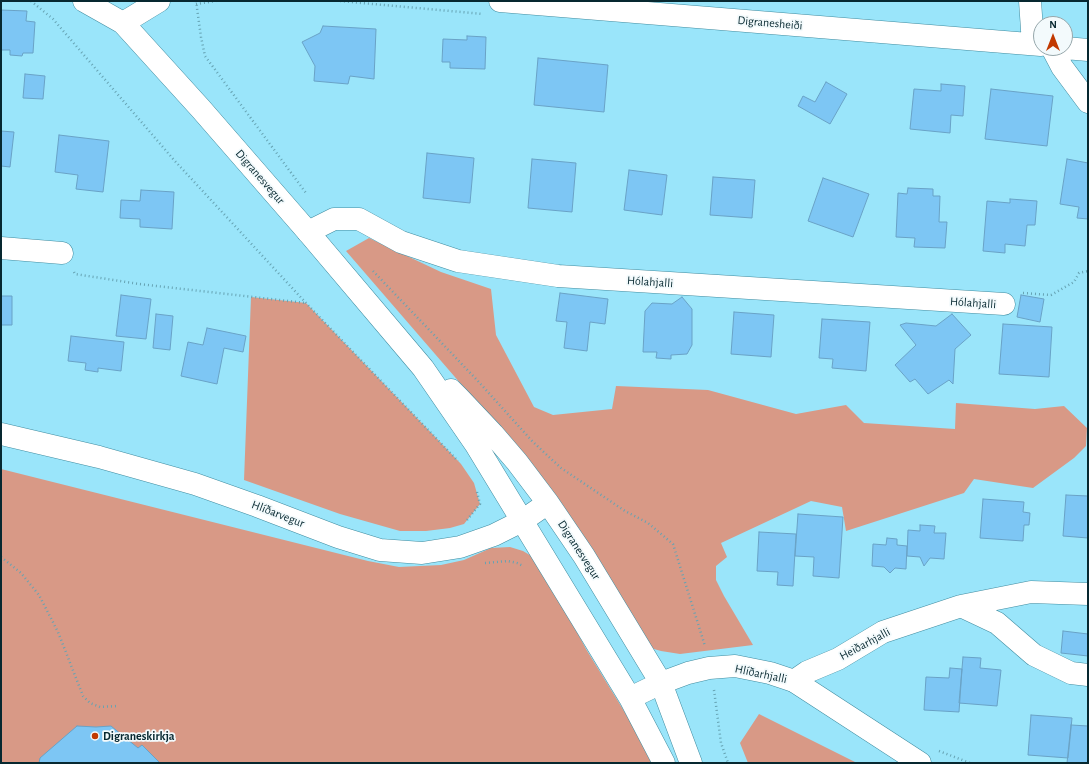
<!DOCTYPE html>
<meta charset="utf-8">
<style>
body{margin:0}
#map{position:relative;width:1089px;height:764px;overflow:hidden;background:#9ae5fa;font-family:"Alegreya Sans",sans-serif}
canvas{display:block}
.frame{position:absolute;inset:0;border:2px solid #072830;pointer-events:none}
.north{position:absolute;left:1033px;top:16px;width:40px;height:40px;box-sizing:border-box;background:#f3fafc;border:1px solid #95a6aa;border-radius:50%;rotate:0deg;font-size:11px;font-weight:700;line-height:16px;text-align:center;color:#072830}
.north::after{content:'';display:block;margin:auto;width:14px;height:18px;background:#c13901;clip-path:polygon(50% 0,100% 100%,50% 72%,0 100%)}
</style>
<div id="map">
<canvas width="1089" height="764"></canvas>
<div class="frame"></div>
<div class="north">N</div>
</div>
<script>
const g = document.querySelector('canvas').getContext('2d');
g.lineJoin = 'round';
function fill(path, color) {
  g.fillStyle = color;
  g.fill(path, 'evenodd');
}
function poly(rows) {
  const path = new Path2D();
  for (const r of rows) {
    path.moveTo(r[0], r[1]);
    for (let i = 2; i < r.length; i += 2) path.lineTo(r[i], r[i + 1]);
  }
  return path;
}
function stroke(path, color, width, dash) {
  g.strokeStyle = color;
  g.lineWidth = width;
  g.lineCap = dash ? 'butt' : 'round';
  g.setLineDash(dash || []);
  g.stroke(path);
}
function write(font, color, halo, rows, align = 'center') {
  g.font = font + ' "Alegreya Sans",sans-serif';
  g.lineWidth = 3.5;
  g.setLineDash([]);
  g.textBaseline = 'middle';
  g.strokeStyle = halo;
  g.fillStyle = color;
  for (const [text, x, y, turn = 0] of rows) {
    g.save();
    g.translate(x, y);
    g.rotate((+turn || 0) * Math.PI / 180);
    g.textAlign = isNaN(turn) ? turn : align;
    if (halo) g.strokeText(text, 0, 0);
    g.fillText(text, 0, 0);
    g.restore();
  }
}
fill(poly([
 [369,238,441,272,491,289,496,335,534,407,553,415,612,409,616,386,708,390,796,414,846,405,864,423,955,429,956,403,1035,409,1064,406,1087,428,1086,446,1074,458,1033,488,974,479,964,493,846,531,842,507,811,501,721,543,727,557,716,566,716,580,724,596,753,645,680,654,661,651,654,649,647,644,467,391,346,251],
 [251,297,306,303,442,444,461,464,474,483,480,504,464,524,450,528,426,531,400,531,340,514,244,480],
 [1,469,368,561,399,567,441,565,464,560,491,548,510,547,523,551,533,557,543,568,586,649,640,737,654,763,1,763],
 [759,714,857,763,748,763,740,743]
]), '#d89986');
const building = poly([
 [1,10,27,11,26,21,35,22,33,53,23,53,22,56,10,55,10,50,1,50,1,10],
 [323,26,376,29,374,79,350,76,348,84,314,81,315,66,302,42,320,33,323,26],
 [467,36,486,37,485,69,450,68,450,62,442,62,443,39,467,40,467,36],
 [538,58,608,65,604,112,534,105,538,58],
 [25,74,45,76,43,99,23,98,25,74],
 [826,82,847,94,830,124,798,106,803,96,815,102,826,82],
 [941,84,965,86,963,116,951,115,950,133,910,129,914,89,941,91,941,84],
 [991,89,1053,96,1047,146,985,139,991,89],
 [1,131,14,132,10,167,1,166,1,131],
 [59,135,109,141,103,192,76,189,78,175,55,172,59,135],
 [427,153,474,158,470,203,423,198,427,153],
 [532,159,576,163,572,212,528,208,532,159],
 [1067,159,1088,163,1088,219,1077,218,1079,207,1060,204,1067,159],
 [629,170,667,175,662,215,624,210,629,170],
 [713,177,755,180,752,218,710,215,713,177],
 [823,178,869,194,853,237,808,221,823,178],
 [908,188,933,189,933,196,940,196,939,222,947,222,945,248,914,247,915,238,896,237,898,193,907,194,908,188],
 [141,190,174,192,172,229,140,227,140,219,120,218,121,200,140,201,141,190],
 [1010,199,1037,201,1035,225,1027,225,1025,246,1005,244,1005,253,983,251,987,201,1010,203,1010,199],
 [560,293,608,299,605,324,590,322,587,351,564,348,567,322,556,321,560,293],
 [121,295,151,299,146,339,116,336,121,295],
 [1021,295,1044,299,1040,322,1017,317,1021,295],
 [1,296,12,296,12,325,1,325,1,296],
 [682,297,692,309,692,345,687,354,671,355,671,359,656,358,657,352,643,352,645,311,652,303,672,304,682,297],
 [734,312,774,315,771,357,731,354,734,312],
 [156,314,173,316,170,350,153,348,156,314],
 [952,314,971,335,955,349,953,384,949,380,928,394,915,379,910,382,895,365,916,345,900,325,906,323,936,326,952,314],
 [822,319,870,322,866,371,832,368,833,359,819,358,822,319],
 [1003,324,1052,327,1049,377,999,374,1003,324],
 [207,328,246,336,243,352,224,348,217,384,181,376,188,342,203,345,207,328],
 [71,336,124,342,121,371,98,368,98,372,85,370,86,363,68,361,71,336],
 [1066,495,1088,496,1088,538,1063,536,1066,495],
 [983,499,1024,502,1023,512,1030,513,1029,525,1024,525,1023,541,980,538,983,499],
 [798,514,843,517,839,578,813,576,814,557,795,556,798,514],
 [920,525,935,526,934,533,946,533,944,559,930,558,924,566,920,557,907,556,908,530,920,531,920,525],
 [759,532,796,534,793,586,777,585,778,572,757,571,759,532],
 [887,538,897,539,897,545,907,546,906,569,895,568,890,573,884,567,872,566,873,544,886,545,887,538],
 [1063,631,1088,634,1088,656,1061,653,1063,631],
 [963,657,981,658,980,668,1001,670,997,706,959,703,963,657],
 [950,668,962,669,959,712,924,710,926,677,949,678,950,668],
 [1031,715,1072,718,1068,758,1028,755,1031,715],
 [1071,725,1088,726,1088,763,1067,763,1071,725],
 [77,726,96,727,111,726,138,748,142,745,160,763,39,763,40,758,77,726]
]);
fill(building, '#7dc6f4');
stroke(building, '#69a2c6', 1);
const minor = poly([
 [500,1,1041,45],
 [1030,1,1033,44],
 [123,23,159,1],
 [1052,48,1062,67,1088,102],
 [1065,48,1088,50],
 [308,232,334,219,359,219,401,242,458,261,558,276,1004,304],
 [1,248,62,253],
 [961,606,997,623,1034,655,1071,673,1088,675],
 [794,681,807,672,838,659,883,632,961,606,1031,592,1088,594]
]);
const tertiary = poly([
 [84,1,123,23,201,109,308,232,423,368,476,445,630,698,664,763],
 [451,390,459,398,493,434,517,462,548,503,584,556,661,683,691,763],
 [1,434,99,457,195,484,257,506,338,537,380,550,422,553,460,547,494,535,522,521,548,503],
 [630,698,661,683,688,673,709,668,735,666,770,673,794,681,920,763]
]);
stroke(minor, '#408ca0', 23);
stroke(tertiary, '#408ca0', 23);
stroke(poly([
 [31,1,53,19,174,160,306,303,458,461],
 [196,1,201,37,205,56,306,193],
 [340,1,483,14],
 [196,4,216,1],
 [373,271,477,380,533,442,561,468,625,511,648,523,673,544,705,646],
 [74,272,75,274,139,284,306,303],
 [1023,293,1051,295,1074,282,1079,273,1088,271],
 [467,520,480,504,477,492],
 [1,557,21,573,39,595,58,632,83,696,90,703,100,707,118,706],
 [485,563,508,561,517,563,523,566],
 [714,690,721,743,728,763],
 [939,751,970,763]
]), '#66a3b3', 2.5, [1, 3]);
stroke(minor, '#fff', 22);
stroke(tertiary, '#fff', 22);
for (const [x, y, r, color] of [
 [95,736,4,"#c13901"]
]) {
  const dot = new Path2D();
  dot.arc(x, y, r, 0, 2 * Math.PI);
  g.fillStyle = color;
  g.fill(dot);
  stroke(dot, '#f3fafc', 1.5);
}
write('12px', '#072830', '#f3fafc', [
 ["Digranesheiði",770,23,5],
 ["Digranesvegur",260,177,49],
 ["Hólahjalli",650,282,4],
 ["Hólahjalli",973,303,4],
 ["Hlíðarvegur",278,514,21],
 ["Digranesvegur",579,550,57],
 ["Heiðarhjalli",865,644,-28],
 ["Hlíðarhjalli",761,674,12]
]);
write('bold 12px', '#072830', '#f3fafc', [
 ["Digraneskirkja",103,736]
], 'left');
</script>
